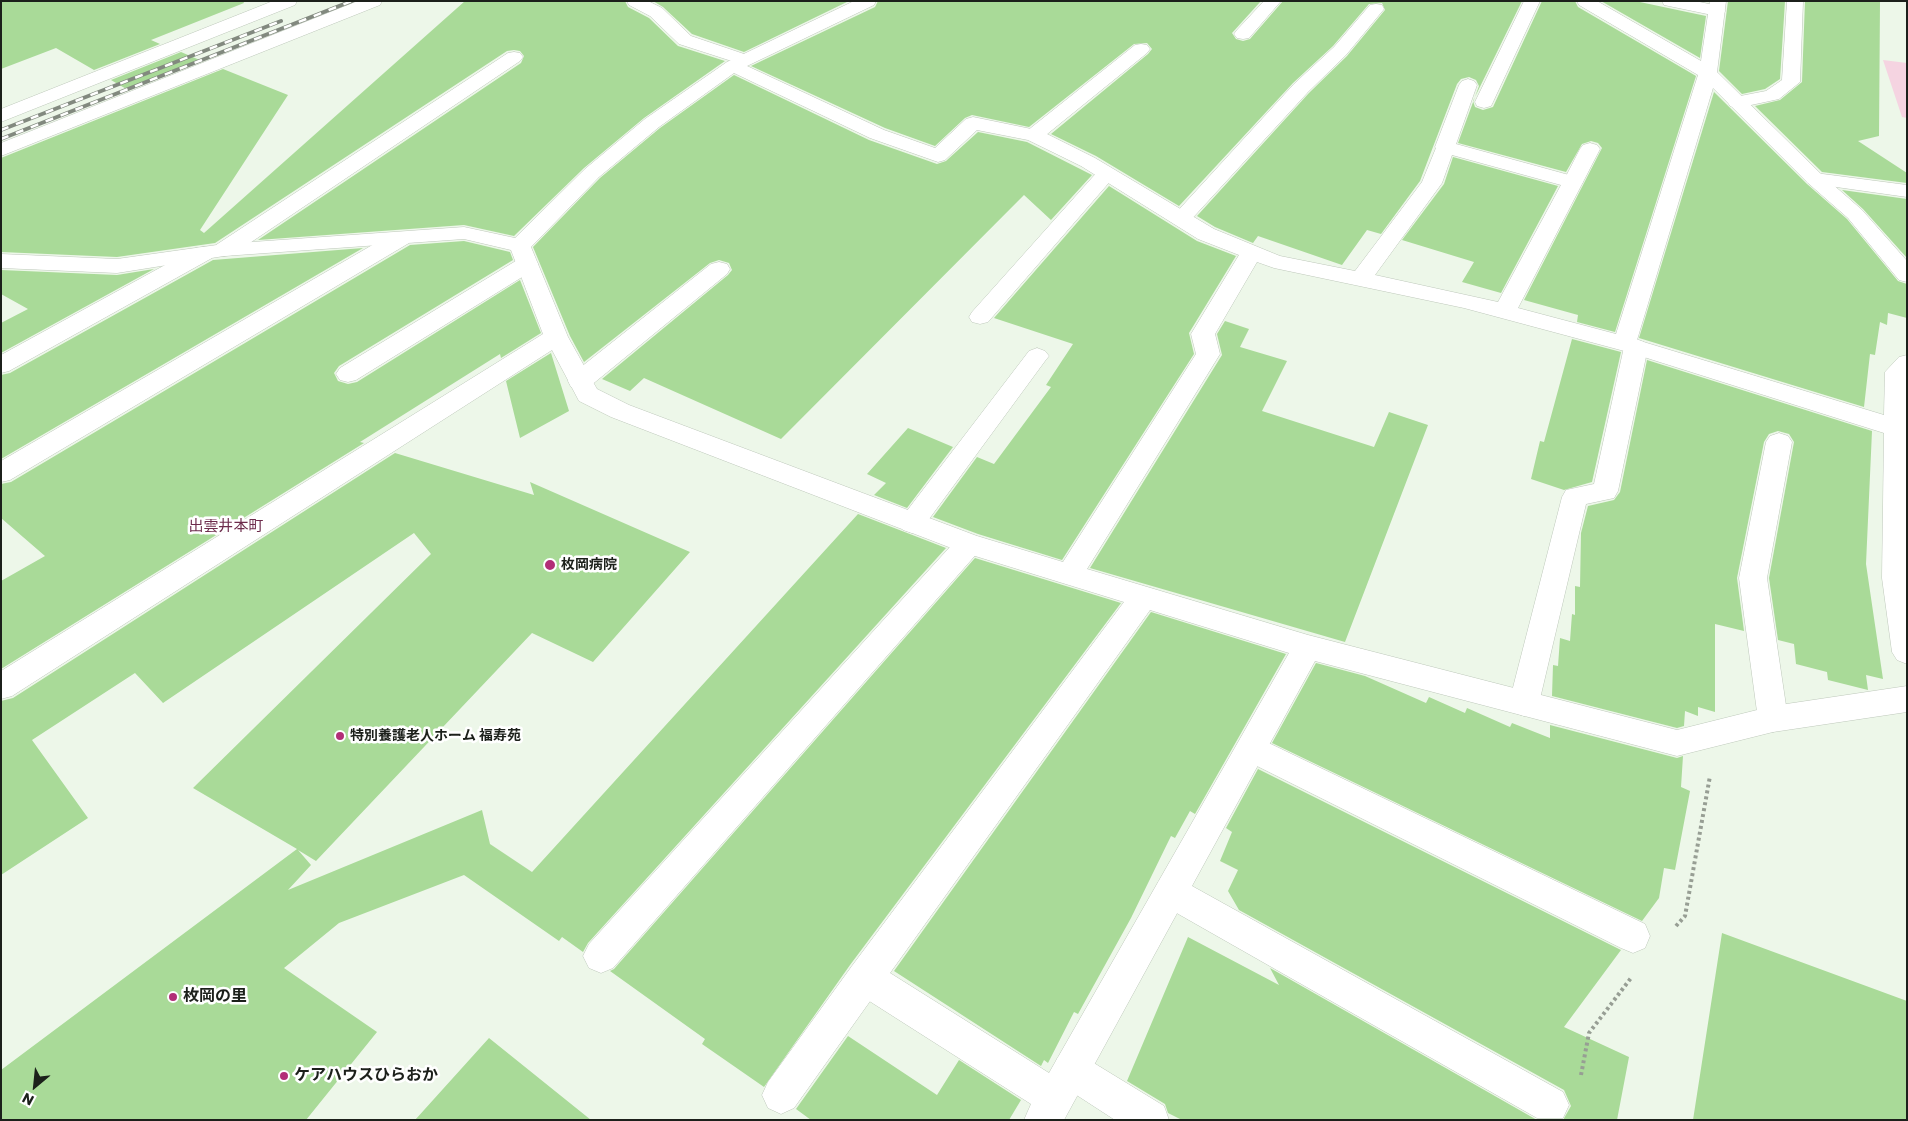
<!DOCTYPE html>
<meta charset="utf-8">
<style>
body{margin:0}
#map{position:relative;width:1908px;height:1121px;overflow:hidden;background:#edf7e9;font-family:Poppins,sans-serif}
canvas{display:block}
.frame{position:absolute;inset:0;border:2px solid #1c201b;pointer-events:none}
.north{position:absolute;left:10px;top:1061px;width:50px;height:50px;-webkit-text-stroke:4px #fff;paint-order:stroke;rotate:208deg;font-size:14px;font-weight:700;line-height:20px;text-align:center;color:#1c201b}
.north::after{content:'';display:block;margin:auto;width:18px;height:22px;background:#1c201b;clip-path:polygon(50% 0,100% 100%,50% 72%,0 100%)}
</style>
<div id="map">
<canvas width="1908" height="1121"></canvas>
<div class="frame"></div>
<div class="north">N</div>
</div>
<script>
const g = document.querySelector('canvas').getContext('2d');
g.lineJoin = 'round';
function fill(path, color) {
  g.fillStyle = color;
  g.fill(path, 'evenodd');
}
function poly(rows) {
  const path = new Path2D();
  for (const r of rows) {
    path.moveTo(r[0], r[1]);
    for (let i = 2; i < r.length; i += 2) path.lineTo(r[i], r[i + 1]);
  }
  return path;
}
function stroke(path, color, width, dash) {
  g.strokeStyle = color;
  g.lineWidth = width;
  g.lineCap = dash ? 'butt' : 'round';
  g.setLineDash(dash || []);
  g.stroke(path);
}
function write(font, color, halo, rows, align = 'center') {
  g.font = font + ' Poppins,"Noto Sans JP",sans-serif';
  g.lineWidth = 5;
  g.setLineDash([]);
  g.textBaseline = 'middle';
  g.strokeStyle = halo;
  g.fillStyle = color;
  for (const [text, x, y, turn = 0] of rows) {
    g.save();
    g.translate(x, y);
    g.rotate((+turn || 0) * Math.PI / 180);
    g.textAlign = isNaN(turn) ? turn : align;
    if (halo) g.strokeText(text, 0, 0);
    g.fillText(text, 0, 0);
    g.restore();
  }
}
fill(poly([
 [1883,60,1907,63,1907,118,1902,117]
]), '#f5d4e1');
fill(poly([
 [1,1,243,1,244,3,151,40,160,44,94,70,56,48,1,69],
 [465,1,625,1,628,7,649,18,678,46,725,61,644,118,584,168,514,236,464,225,258,240,521,63,524,56,520,51,514,50,507,51,215,243,117,257,1,252,1,158,223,69,288,95,200,230,204,233],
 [653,1,849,1,744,52,692,34,663,7],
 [878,1,1261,1,1232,33,1236,39,1243,41,1250,39,1283,1,1522,1,1473,101,1475,107,1483,110,1493,107,1542,1,1575,1,1578,7,1696,76,1615,332,1577,322,1578,315,1524,300,1602,148,1598,143,1591,141,1582,144,1566,172,1458,143,1479,86,1476,80,1469,77,1461,79,1457,84,1420,181,1381,234,1367,230,1342,265,1258,236,1253,243,1215,227,1197,216,1309,93,1347,56,1385,10,1382,3,1369,4,1333,46,1293,83,1179,206,1096,156,1051,134,1148,54,1152,49,1147,43,1134,44,1029,127,972,115,965,118,935,146,885,128,751,66,875,7],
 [1601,1,1635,1,1706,16,1700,58],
 [1728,1,1785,1,1780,79,1765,89,1742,94,1719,71],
 [1805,1,1880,1,1879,136,1858,141,1907,173,1907,183,1822,172,1755,106,1780,100,1802,82],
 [181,52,202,61,128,90,111,80],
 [734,75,869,140,937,164,946,161,978,132,1027,142,1092,175,1051,220,1024,195,781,439,644,378,630,391,602,379,728,275,732,270,729,263,719,260,710,263,584,362,570,336,533,247,600,178,660,128],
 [1714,92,1807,184,1847,219,1898,281,1907,284,1907,318,1888,313,1887,325,1880,322,1875,355,1870,354,1864,407,1639,338],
 [1453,157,1558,186,1501,293,1462,282,1474,262,1402,240,1444,184],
 [1109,186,1197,241,1236,256,1189,333,1194,354,1062,560,978,534,933,517,977,457,994,464,1051,387,1046,385,1073,344,994,318],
 [1842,190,1907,199,1907,258,1863,209],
 [464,241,510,252,513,260,339,366,334,373,338,381,348,384,357,382,520,280,541,333,501,358,500,354,360,442,364,443,1,669,1,581,45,556,1,518,1,484,11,482,410,245],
 [363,248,1,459,1,375,10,373,213,260],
 [154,269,1,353,1,323,28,309,1,294,1,270,117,275],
 [1225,321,1249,329,1240,347,1287,361,1262,411,1374,447,1389,412,1428,425,1345,642,1090,568,1222,355,1217,334],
 [1572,339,1621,352,1592,482,1564,490,1531,479,1540,441,1544,442],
 [551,353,569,411,520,438,506,381],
 [1647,360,1872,431,1866,564,1883,679,1866,675,1868,690,1828,680,1827,672,1796,664,1794,644,1778,640,1769,578,1794,442,1789,434,1778,431,1769,434,1764,442,1737,578,1744,631,1715,624,1715,712,1698,707,1698,716,1685,711,1684,726,1677,728,1552,696,1553,665,1558,666,1560,638,1570,641,1572,614,1575,615,1575,586,1580,587,1581,533,1588,506,1614,500,1620,492],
 [908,428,953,447,907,508,874,495,886,483,867,474],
 [395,453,534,495,530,482,690,552,593,662,532,633,316,861,298,850,311,865,288,890,482,810,490,844,532,872,858,514,946,548,588,943,583,952,562,937,559,941,464,875,339,923,284,968,377,1032,306,1120,1,1120,1,1070,297,849,193,788,431,554,414,533,163,703,135,673,32,740,88,818,1,875,1,701,13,698],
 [975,558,1121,603,850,965,764,1087,702,1044,705,1039,610,971,614,969],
 [1151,612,1286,654,1195,814,1190,811,1175,838,1171,836,1131,918,1078,1014,1074,1012,1048,1063,1044,1060,1041,1066,894,971],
 [1316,663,1365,676,1426,703,1429,697,1465,713,1467,708,1510,727,1512,723,1550,738,1550,725,1677,758,1683,756,1681,787,1690,791,1675,870,1664,868,1659,898,1642,921,1272,743],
 [1258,769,1621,950,1564,1027,1629,1057,1617,1120,1563,1120,1571,1106,1564,1090,1239,910,1228,891,1238,870,1220,861,1232,832,1226,828],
 [1722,933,1907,1001,1907,1120,1693,1120],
 [1188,937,1279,985,1270,968,1537,1120,1182,1120,1168,1113,1165,1104,1127,1081],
 [848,1036,937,1095,959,1060,1021,1100,1009,1120,811,1120,796,1109],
 [489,1038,591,1120,415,1120]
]), '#a9da98');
const lane = poly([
 [273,1,297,1,295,5,1,122,1,109,273,1],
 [358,1,382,1,380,5,1,156,1,143,358,1],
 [627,1,648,1,662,8,691,36,750,56,753,60,750,64,744,65,679,44,650,16,629,5,627,1],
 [1264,1,1281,1,1249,38,1243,39,1237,38,1234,34,1237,30,1264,1],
 [1524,1,1540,1,1493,102,1491,106,1484,108,1477,106,1475,102,1524,1],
 [1662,1,1695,1,1723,7,1725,11,1723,15,1717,16,1664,5,1662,1],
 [1787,1,1803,1,1800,82,1779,99,1737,108,1730,106,1728,102,1730,98,1766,91,1782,80,1787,1],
 [1376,4,1382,5,1384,9,1346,55,1308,92,1188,223,1181,225,1174,223,1171,219,1174,215,1294,84,1334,47,1370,5,1376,4],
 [1141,44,1147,45,1150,49,1147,53,1041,139,1034,141,1027,139,1024,135,1027,131,1135,45,1141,44],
 [514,52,520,53,523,57,520,61,232,255,224,256,216,255,213,250,216,245,508,53,514,52],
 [1468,79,1474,81,1477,85,1455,147,1452,151,1445,153,1438,151,1435,147,1459,85,1462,81,1468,79],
 [1590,143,1597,145,1600,149,1583,182,1580,186,1573,188,1566,186,1563,182,1580,149,1583,145,1590,143],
 [1106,168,1113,170,1116,174,1113,178,988,322,980,324,972,322,969,317,972,312,1099,170,1106,168],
 [1815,173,1907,185,1907,197,1808,183,1805,179,1808,175,1815,173],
 [401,232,409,233,412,238,409,243,10,480,1,482,1,461,393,233,401,232],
 [204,247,212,248,215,253,212,258,9,371,1,373,1,355,196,248,204,247],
 [527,257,535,259,538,264,535,269,356,380,348,382,340,380,336,374,340,368,519,259,527,257],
 [719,262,727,264,730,269,727,274,589,387,580,389,571,387,568,381,571,375,711,264,719,262],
 [1636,339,1644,342,1648,347,1618,491,1614,498,1586,504,1539,703,1535,712,1524,716,1513,712,1509,703,1562,497,1566,490,1594,484,1624,347,1628,342,1636,339],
 [1037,348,1045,351,1049,356,1045,361,921,530,912,533,903,530,899,523,903,516,1029,351,1037,348],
 [1779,433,1788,436,1792,442,1767,578,1788,719,1784,728,1773,732,1762,728,1758,719,1739,578,1766,442,1770,436,1779,433],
 [969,534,979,537,983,544,979,551,613,968,601,973,589,968,583,956,589,944,959,537,969,534],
 [1252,735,1645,924,1650,936,1645,948,1633,953,1621,948,1241,758,1236,748,1241,738,1252,735],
 [1171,876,1183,881,1563,1092,1569,1105,1563,1118,1537,1118,1159,903,1154,892,1159,881,1171,876],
 [865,960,878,966,883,978,878,990,794,1108,781,1114,768,1108,762,1095,768,1082,852,966,865,960],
 [1071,1051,1084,1057,1164,1106,1169,1120,1115,1120,1058,1083,1052,1070,1058,1057,1071,1051]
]);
const street = poly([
 [854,1,876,1,874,5,747,66,884,130,935,148,966,119,973,117,1041,131,1095,158,1214,229,1280,256,1355,271,1422,182,1438,143,1445,141,1580,178,1583,182,1518,308,1616,334,1698,75,1579,5,1577,1,1597,1,1701,61,1710,1,1726,1,1717,72,1822,175,1862,210,1907,261,1907,282,1899,280,1848,218,1808,183,1713,88,1637,340,1884,415,1885,372,1899,357,1907,355,1907,664,1897,660,1892,652,1882,578,1884,433,1628,352,1464,308,1274,268,1257,262,1215,334,1220,354,1087,569,1308,635,1677,730,1773,706,1907,686,1907,712,1773,732,1677,756,1315,661,1064,1120,1024,1120,1031,1104,852,990,847,978,852,966,1124,602,959,551,611,417,579,401,552,350,12,696,1,699,1,671,543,334,511,250,464,239,224,256,117,273,1,268,1,254,117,259,224,244,464,227,515,238,585,169,645,119,727,62,854,1],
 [734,73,870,138,938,162,945,160,977,130,1028,140,1081,166,1198,239,1239,255,1191,334,1196,354,1063,562,977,536,629,405,597,389,568,337,531,247,599,177,659,127,734,73],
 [1452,155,1561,185,1498,302,1375,275,1442,183,1452,155],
 [1150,610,1289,653,1049,1073,890,973,1150,610]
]);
stroke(lane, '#bec8bb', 1);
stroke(street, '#bec8bb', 1);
stroke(poly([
 [1676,926,1685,916,1710,776],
 [1581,1075,1589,1033,1631,978]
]), '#979e94', 4, [3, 3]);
fill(lane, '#fff');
fill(street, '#fff');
const rail = poly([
 [1,130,281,21],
 [1,139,352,1]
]);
stroke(rail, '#82897f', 4);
stroke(rail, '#fff', 2.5, [8]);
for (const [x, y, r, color] of [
 [550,565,6,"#b22e77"],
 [340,736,5,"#b22e77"],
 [173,997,5,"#b22e77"],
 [284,1076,5,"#b22e77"]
]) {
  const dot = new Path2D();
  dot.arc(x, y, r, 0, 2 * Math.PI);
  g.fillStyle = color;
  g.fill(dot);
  stroke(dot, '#fff', 2);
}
write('bold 14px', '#1c201b', '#fff', [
 ["枚岡病院",561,565],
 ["特別養護老人ホーム 福寿苑",350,736]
], 'left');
write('15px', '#6d2c4c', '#fff', [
 ["出雲井本町",226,527]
]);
write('bold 16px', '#1c201b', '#fff', [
 ["枚岡の里",183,997],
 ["ケアハウスひらおか",294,1076]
], 'left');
</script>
